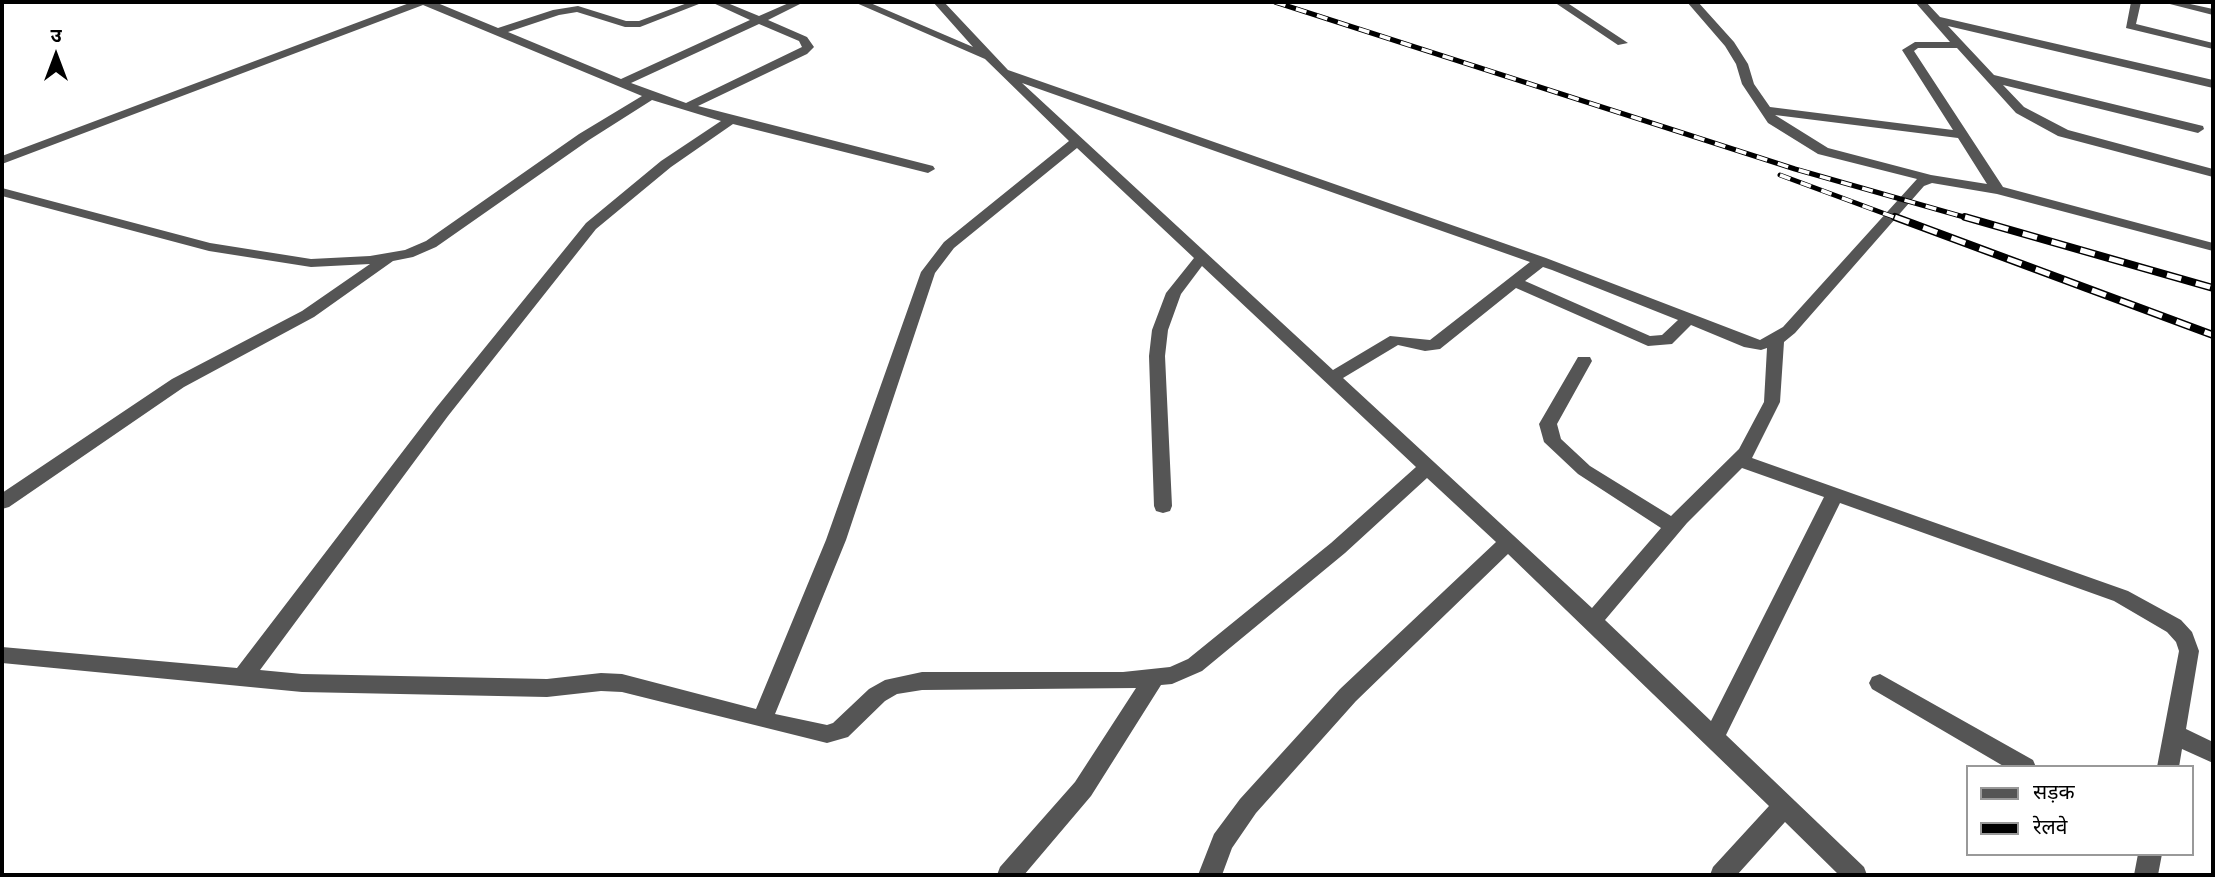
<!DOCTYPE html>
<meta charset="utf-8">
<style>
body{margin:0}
#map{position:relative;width:2215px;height:877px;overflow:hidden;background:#fff;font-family:Raleway,"Noto Sans Devanagari",sans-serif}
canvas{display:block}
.frame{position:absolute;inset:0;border:4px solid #000;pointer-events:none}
.legend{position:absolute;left:1966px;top:765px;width:228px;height:91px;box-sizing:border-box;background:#fff;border:2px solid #999;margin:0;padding:9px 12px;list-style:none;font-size:21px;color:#000}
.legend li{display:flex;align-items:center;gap:14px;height:35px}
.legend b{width:35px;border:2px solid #999}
.north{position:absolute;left:21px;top:21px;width:70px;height:70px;-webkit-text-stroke:5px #fff;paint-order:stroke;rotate:0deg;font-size:19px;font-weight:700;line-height:28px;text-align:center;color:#000}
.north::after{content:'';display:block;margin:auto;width:24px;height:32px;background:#000;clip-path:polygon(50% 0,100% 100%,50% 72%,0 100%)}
</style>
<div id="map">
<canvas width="2215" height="877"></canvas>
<div class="frame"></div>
<ul class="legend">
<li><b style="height:9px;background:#555"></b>सड़क</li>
<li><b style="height:9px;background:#000"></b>रेलवे</li>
</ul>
<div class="north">उ</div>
</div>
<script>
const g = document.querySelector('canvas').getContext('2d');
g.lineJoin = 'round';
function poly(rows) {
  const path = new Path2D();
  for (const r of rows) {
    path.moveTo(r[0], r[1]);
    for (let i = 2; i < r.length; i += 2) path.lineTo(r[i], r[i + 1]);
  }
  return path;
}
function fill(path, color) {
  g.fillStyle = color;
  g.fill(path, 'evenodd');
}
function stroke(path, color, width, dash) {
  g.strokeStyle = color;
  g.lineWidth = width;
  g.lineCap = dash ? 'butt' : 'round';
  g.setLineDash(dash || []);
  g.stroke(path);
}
fill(poly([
 [412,2,435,2,498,28,553,10,578,6,626,21,639,21,690,2,704,2,640,27,625,27,577,12,559,15,508,32,621,79,750,20,711,2,725,2,759,16,791,2,804,2,768,20,807,37,814,47,807,54,698,106,933,166,935,169,928,173,733,124,671,167,596,229,448,416,260,670,302,674,547,679,601,673,622,674,756,709,826,540,921,272,944,242,1069,141,985,59,854,2,868,2,973,47,933,2,944,2,1008,70,1546,258,1760,340,1783,327,1917,179,1818,154,1768,123,1742,84,1736,64,1725,46,1687,2,1698,2,1734,42,1748,64,1754,84,1770,107,1953,130,1902,50,1915,42,1950,42,1915,2,1926,2,1940,17,2213,80,2213,88,1948,26,1994,75,2203,126,2204,129,2198,133,2003,85,2024,107,2068,130,2213,169,2213,177,2058,136,2016,113,1957,48,1918,48,1914,51,2003,187,2213,243,2213,251,1997,194,1932,183,1924,186,1795,333,1784,342,1780,402,1752,458,2128,591,2181,620,2192,632,2199,651,2186,729,2213,742,2213,763,2182,749,2179,767,2157,767,2179,651,2176,642,2167,632,2114,601,1840,503,1726,735,1864,867,1867,875,1839,875,1785,822,1737,875,1710,875,1713,867,1769,806,1508,554,1356,701,1256,813,1232,848,1222,875,1198,875,1214,834,1240,799,1340,689,1496,542,1427,478,1345,553,1202,671,1172,684,1161,685,1091,796,1024,875,997,875,1000,867,1075,782,1136,688,922,690,897,694,885,701,848,737,827,743,622,692,601,691,547,697,302,692,2,663,2,647,237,668,436,408,586,223,661,161,721,121,652,100,589,140,436,247,413,257,393,261,314,317,184,387,9,507,2,509,2,493,172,379,302,311,370,264,311,267,209,251,2,196,2,188,210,243,311,259,370,256,405,250,426,241,579,134,642,96,423,5,2,164,2,156,412,2],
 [759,24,799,41,802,47,686,103,631,83,759,24],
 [1022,83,1530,262,1430,340,1390,336,1333,370,1022,83],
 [1775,115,1958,138,1987,184,1931,175,1828,148,1775,115],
 [1077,148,1194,258,1166,293,1152,330,1149,356,1154,506,1156,511,1163,513,1170,511,1172,506,1165,356,1168,330,1181,294,1202,266,1416,467,1331,543,1188,659,1170,667,1123,672,922,672,885,680,869,689,833,723,827,725,775,714,846,540,935,273,954,248,1077,148],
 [1543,267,1552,270,1678,320,1662,335,1650,336,1525,281,1543,267],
 [1516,288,1648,346,1672,344,1691,325,1744,347,1761,350,1767,348,1764,402,1739,449,1671,516,1590,466,1561,439,1557,424,1592,361,1590,357,1578,357,1539,424,1544,442,1578,474,1661,528,1592,608,1343,378,1398,345,1425,351,1440,349,1516,288],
 [1742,468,1824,497,1711,721,1605,620,1687,523,1742,468],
 [1554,2,1566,2,1628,43,1618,45,1554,2],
 [2131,2,2141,2,2136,24,2213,43,2213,49,2126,28,2131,2],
 [2162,2,2181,2,2213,9,2213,15,2162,2],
 [1880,674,2033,760,2036,767,2005,767,1872,689,1869,683,1872,677,1880,674],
 [2138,854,2162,854,2158,875,2134,875,2138,854]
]), '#555');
const railFar1 = poly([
 [1275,2,1795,169,1971,219],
 [1780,175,1899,219]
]);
const rail = poly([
 [1895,217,2213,335],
 [1965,217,2213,288]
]);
stroke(railFar1, '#000', 5);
stroke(rail, '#000', 8);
stroke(railFar1, '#fff', 3.5, [11]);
stroke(rail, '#fff', 5, [15]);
</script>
